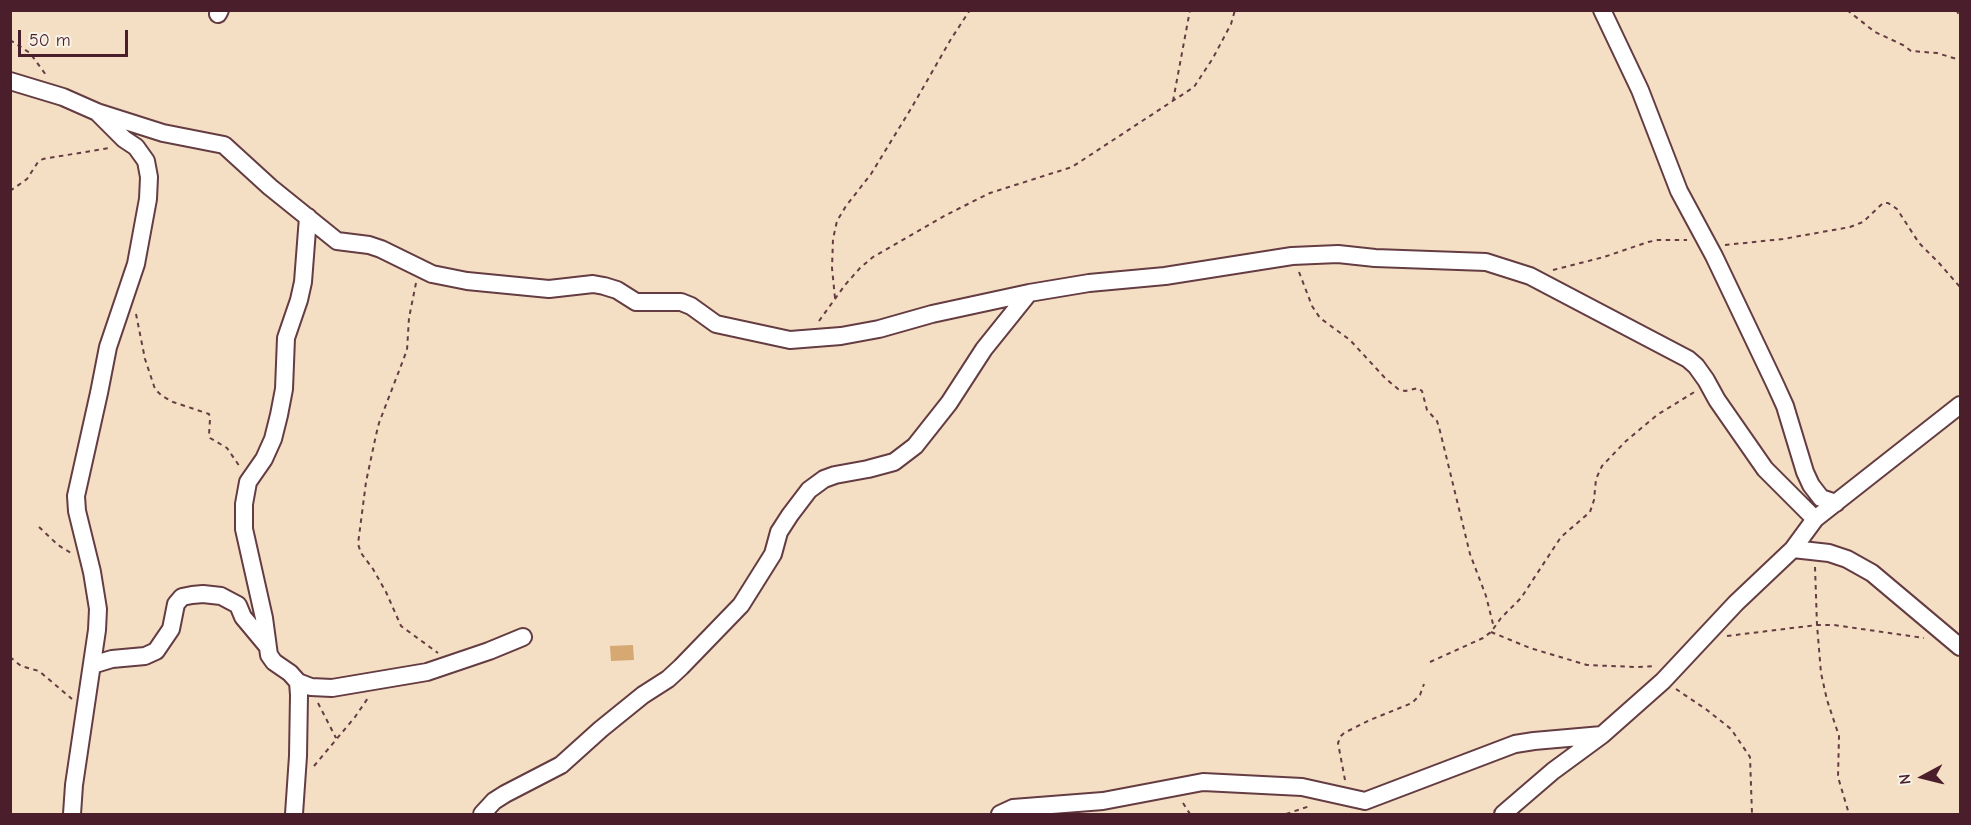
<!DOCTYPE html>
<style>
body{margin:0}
#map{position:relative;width:1971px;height:825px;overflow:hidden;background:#f4dfc5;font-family:"Comic Neue",sans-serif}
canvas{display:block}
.frame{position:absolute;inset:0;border:12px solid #4a1f2b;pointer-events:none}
.north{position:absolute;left:1893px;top:747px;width:60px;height:60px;-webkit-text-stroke:4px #f7f3e8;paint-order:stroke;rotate:263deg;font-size:16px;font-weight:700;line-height:24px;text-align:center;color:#4a1f2b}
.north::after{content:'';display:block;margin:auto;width:21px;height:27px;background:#4a1f2b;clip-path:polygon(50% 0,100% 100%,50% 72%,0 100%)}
.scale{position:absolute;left:18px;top:30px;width:110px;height:27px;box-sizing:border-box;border:3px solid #4a1f2b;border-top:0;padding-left:8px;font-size:18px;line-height:21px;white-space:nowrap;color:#4a1f2b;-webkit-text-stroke:4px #f7f3e8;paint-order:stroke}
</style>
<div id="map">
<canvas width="1971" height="825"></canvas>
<div class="frame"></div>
<div class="north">N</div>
<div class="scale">50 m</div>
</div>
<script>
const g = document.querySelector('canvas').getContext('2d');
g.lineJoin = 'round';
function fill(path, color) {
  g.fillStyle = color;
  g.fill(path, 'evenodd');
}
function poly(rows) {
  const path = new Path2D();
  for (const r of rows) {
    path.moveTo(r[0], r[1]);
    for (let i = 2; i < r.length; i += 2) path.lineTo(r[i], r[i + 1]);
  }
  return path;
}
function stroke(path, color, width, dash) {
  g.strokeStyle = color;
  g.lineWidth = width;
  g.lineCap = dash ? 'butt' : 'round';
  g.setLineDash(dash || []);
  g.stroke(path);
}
fill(poly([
 [633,645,634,660,611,661,610,646]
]), '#d6a872');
const minor = poly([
 [1602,10,1640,90,1679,191,1714,256,1775,384,1785,406,1805,472,1811,485,1821,498,1836,503],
 [218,14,220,10],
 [10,81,63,97,97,112,163,133,224,145,270,187,337,241,369,245,381,249,432,274,467,281,549,289,593,284,604,286,617,290,636,302,681,302,691,306,716,324,790,340,841,336,879,329,932,314,1029,293,1089,283,1165,276,1292,256,1338,254,1375,258,1486,262,1530,276,1688,359,1696,366,1706,380,1717,400,1765,469,1815,519],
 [1793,549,1829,553,1847,559,1872,573,1960,647],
 [92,665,112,659,145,656,156,651,171,629,176,604,182,597,192,595,203,594,221,596,238,605,243,617,268,647],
 [298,682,311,687,332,688,427,672,489,651,523,637],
 [72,814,74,785,97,630,98,609,92,572,77,511,76,496,99,393,108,347,136,264,148,199,149,177,146,161,136,147,124,139,97,112],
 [294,814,298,756,299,695,298,682,290,673,274,662,269,655,264,618,244,529,244,504,248,482,264,459,273,439,279,415,284,389,286,338,299,300,303,282,308,217],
 [482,814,494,801,505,794,561,765,601,729,643,695,668,679,681,667,741,605,773,554,779,532,790,515,809,490,824,479,835,475,868,469,894,462,915,446,949,403,984,349,1029,293],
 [1000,814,1013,808,1103,801,1203,782,1302,787,1365,801,1515,744,1534,741,1602,735],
 [1503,814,1553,771,1602,735,1663,681,1736,603,1793,549,1815,519,1960,405]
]);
stroke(minor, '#643c42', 20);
stroke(poly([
 [1847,10,1875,32,1903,45,1911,51,1937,53,1960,60],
 [1956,10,1960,16],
 [10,40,30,53,46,75],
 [1173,101,1190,10],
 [10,191,27,179,38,162,43,159,109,148],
 [1725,245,1783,239,1850,227,1863,222,1883,203,1888,203,1897,209,1919,243,1939,263,1960,287],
 [1553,270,1604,257,1648,242,1658,240,1687,240],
 [1299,272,1312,306,1320,318,1350,340,1385,378,1398,389,1405,391,1418,388,1422,391,1427,410,1437,421,1440,431,1470,554,1486,596,1494,628],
 [416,283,409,318,407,350,379,423,376,435,366,482,358,544,361,553,373,569,386,592,401,626,438,653],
 [835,298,832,268,833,239,837,221,846,206,871,174,912,107,951,39,970,10],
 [136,314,145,359,155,389,162,396,173,402,209,414,210,419,209,435,210,438,227,448,240,467],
 [819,321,845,285,860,268,873,257,946,215,990,193,1072,167,1194,87,1213,58,1231,24,1235,10],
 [39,527,58,545,71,553],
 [1815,567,1817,625,1821,673,1827,700,1839,736,1838,777,1849,814],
 [1491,632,1530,648,1587,665,1636,667,1656,666],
 [1727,636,1817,625,1834,625,1924,638],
 [10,657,21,666,39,671,72,699],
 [1430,662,1483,638,1491,632,1501,618,1521,598,1561,537,1590,512,1594,500,1596,479,1602,466,1626,441,1657,415,1696,391],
 [1676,689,1707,710,1731,729,1750,757,1752,814],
 [318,703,336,738],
 [314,766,355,717,368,698],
 [1345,780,1338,743,1341,736,1344,733,1370,720,1412,703,1420,695,1424,684],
 [1183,803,1190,814],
 [1286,814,1310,806]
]), '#643c42', 2, [4.5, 4.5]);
stroke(minor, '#fff', 16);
</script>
